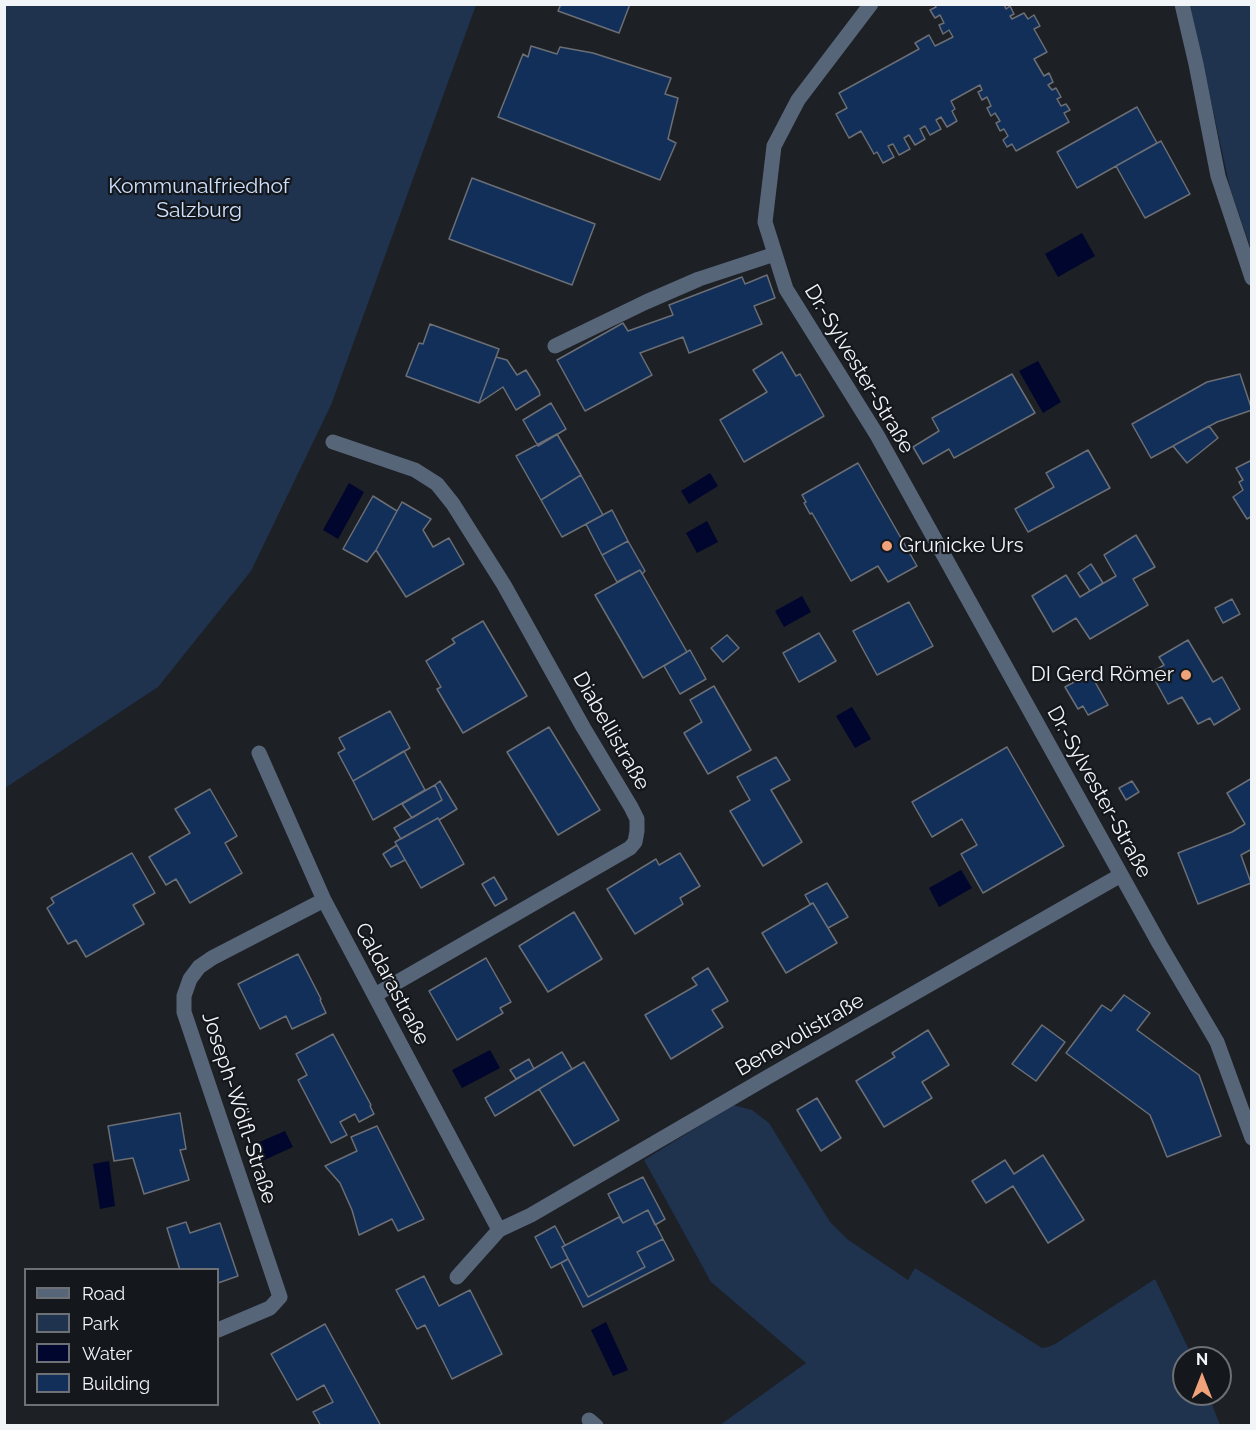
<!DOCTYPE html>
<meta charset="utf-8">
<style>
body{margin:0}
#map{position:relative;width:1256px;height:1430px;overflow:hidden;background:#1d2025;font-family:Raleway,sans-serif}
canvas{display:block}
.frame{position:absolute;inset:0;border:6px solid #f2f5f8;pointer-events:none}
.legend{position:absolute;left:24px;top:1268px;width:195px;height:138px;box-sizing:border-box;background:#14171c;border:2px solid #6d7074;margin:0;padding:8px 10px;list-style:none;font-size:18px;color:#f2f5f8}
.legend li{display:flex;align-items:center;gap:12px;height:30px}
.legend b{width:30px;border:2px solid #6d7074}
.north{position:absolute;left:1172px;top:1346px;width:60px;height:60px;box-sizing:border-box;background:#14171c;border:2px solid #6d7074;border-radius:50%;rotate:0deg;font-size:16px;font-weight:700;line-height:24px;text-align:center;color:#f2f5f8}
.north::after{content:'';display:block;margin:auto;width:21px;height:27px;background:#f0a27a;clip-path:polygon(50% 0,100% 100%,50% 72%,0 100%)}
</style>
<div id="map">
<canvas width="1256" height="1430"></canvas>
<div class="frame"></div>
<ul class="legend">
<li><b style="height:8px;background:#576579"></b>Road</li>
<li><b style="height:16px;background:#1f324e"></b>Park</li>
<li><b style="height:16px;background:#00062d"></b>Water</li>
<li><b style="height:16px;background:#122f59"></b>Building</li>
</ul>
<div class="north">N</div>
</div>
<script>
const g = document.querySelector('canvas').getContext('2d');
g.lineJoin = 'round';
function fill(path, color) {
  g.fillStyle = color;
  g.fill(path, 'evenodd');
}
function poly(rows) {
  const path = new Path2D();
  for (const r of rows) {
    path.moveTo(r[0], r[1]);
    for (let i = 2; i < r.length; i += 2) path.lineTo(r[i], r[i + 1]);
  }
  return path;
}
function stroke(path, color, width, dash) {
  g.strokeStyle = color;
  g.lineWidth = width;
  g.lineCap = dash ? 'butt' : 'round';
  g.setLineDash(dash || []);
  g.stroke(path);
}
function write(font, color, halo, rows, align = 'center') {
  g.font = font + ' Raleway,sans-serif';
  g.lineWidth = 4.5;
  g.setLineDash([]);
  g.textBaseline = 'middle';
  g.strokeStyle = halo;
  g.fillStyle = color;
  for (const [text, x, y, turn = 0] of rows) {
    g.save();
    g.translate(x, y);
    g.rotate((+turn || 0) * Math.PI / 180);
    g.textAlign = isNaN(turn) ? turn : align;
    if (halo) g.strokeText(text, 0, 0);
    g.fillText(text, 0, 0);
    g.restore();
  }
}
fill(poly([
 [5,4,476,5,331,405,251,571,158,687,5,788],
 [1190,5,1251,5,1251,249,1230,188],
 [733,1105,752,1110,769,1123,830,1222,847,1239,908,1280,915,1268,1042,1348,1048,1347,1055,1344,1155,1279,1193,1358,1184,1358,1184,1394,1208,1394,1220,1425,720,1425,806,1363,711,1282,644,1160]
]), '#1f324e');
fill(poly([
 [1082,233,1095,256,1058,277,1045,254],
 [1038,361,1061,402,1043,413,1019,371],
 [710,473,718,486,689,504,681,491],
 [349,483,364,492,338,539,323,530],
 [707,521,718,542,697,553,686,533],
 [802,596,811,612,784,627,775,611],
 [852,707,871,739,855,748,836,716],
 [961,870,972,888,939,907,929,888],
 [490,1050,500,1068,462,1088,452,1070],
 [285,1131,293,1147,262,1161,255,1144],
 [109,1161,115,1206,100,1209,93,1164],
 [606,1322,628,1370,613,1376,591,1330]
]), '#00062d');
const building = poly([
 [561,4,630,4,619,33,558,11,561,4],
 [935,4,1004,4,1006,9,1010,6,1014,14,1010,16,1012,19,1024,13,1028,19,1034,15,1040,26,1034,29,1047,52,1034,59,1044,76,1049,73,1053,82,1048,85,1052,90,1056,88,1061,97,1057,99,1061,106,1066,104,1070,110,1064,113,1069,122,1016,151,1012,144,1007,147,1003,140,1008,136,1004,129,1000,131,996,123,1000,121,995,113,991,116,987,108,991,106,987,97,982,100,978,92,982,90,980,85,951,101,955,109,952,111,957,121,947,127,941,117,936,120,941,129,930,135,925,126,920,129,925,139,915,145,909,135,904,138,910,149,899,155,893,144,888,146,894,157,883,163,877,152,874,154,861,131,849,138,836,114,847,108,839,93,919,49,915,43,929,35,935,46,953,37,949,30,943,34,939,25,944,23,940,15,935,18,930,10,936,7,935,4],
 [531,46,557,54,560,47,593,53,671,78,665,94,678,98,668,139,676,143,660,180,498,117,523,54,528,57,531,46],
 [1137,107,1157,143,1077,188,1057,152,1137,107],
 [1161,141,1190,194,1145,218,1116,166,1161,141],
 [472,178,595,224,572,285,449,239,472,178],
 [767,275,775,298,754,306,762,324,689,353,683,337,640,353,652,375,585,411,557,360,623,323,628,331,673,315,669,305,742,277,745,284,767,275],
 [430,324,499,349,479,403,406,376,419,343,423,344,430,324],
 [782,352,796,376,800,374,824,416,744,462,720,420,767,392,753,370,782,352],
 [496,357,507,360,517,375,526,370,539,391,540,395,516,410,503,387,479,403,496,357],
 [1012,374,1035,413,954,458,949,449,923,464,913,447,939,431,932,418,1012,374],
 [1240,374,1252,410,1217,422,1151,458,1132,424,1207,382,1240,374],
 [551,403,566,429,538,446,523,420,551,403],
 [1209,426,1218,438,1187,463,1173,446,1209,426],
 [557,434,581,475,541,500,516,456,557,434],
 [1088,450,1110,488,1028,532,1015,509,1054,487,1046,473,1088,450],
 [1252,460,1252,516,1247,519,1233,497,1243,490,1239,482,1243,480,1236,468,1252,460],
 [858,463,917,566,888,582,878,566,851,581,812,513,810,514,804,503,806,502,802,495,858,463],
 [581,475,603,515,562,537,541,500,581,475],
 [373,496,397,511,376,550,367,562,343,549,373,496],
 [402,502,431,519,423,530,433,547,449,538,464,564,406,597,376,550,402,502],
 [612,510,628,541,602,555,586,524,612,510],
 [1136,535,1155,567,1133,579,1148,605,1090,639,1076,618,1053,632,1032,596,1066,575,1080,597,1090,591,1116,576,1104,555,1136,535],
 [628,541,645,571,642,574,640,570,617,582,602,555,628,541],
 [1091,564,1103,583,1090,591,1078,573,1091,564],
 [640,570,687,652,643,678,595,595,640,570],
 [1232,599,1240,614,1223,623,1215,608,1232,599],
 [909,602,933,646,877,675,853,631,909,602],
 [483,621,527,696,463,733,437,689,441,687,426,661,455,643,452,639,483,621],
 [819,633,836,661,799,682,783,653,819,633],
 [727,635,739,648,723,662,711,648,727,635],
 [1188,640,1213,682,1222,677,1240,709,1214,725,1210,718,1198,724,1182,697,1168,704,1151,673,1164,665,1159,657,1188,640],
 [690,650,706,679,680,694,664,666,690,650],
 [1090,673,1108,705,1088,715,1083,706,1078,709,1065,687,1090,673],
 [714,686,751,750,708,774,684,733,702,722,690,700,714,686],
 [390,711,410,748,353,781,338,753,345,749,339,738,390,711],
 [549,727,600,810,558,835,507,752,549,727],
 [1007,747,1064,846,983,893,961,854,977,845,962,819,932,837,912,802,1007,747],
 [404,751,425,790,373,820,353,781,404,751],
 [776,757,790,780,771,790,802,842,763,866,730,811,750,800,737,777,776,757],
 [1252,778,1252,849,1241,855,1251,883,1198,904,1178,853,1232,832,1245,824,1227,793,1252,778],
 [440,781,457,809,439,820,438,818,401,839,394,828,442,800,435,785,440,781],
 [1132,781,1139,792,1126,800,1119,788,1132,781],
 [435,785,442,800,412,818,402,804,435,785],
 [210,789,237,836,225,843,242,873,190,903,176,879,166,885,149,857,190,833,175,809,210,789],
 [438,818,464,864,421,888,395,842,438,818],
 [397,845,405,860,391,867,383,854,397,845],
 [132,853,155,893,133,905,144,924,86,957,76,940,68,944,47,908,54,903,51,898,132,853],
 [680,853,700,886,680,898,683,904,635,934,607,889,656,859,659,865,680,853],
 [494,877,507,899,495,906,482,884,494,877],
 [827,883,848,917,828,928,813,903,810,904,805,895,827,883],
 [813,903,837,943,786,973,762,933,813,903],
 [574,912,602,959,548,992,519,946,574,912],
 [298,954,321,999,320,1000,326,1013,292,1029,286,1016,260,1029,238,984,298,954],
 [486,958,511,1002,500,1008,503,1013,457,1040,429,991,486,958],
 [708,968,728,1001,712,1010,723,1027,671,1059,645,1015,697,985,692,978,708,968],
 [1124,995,1150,1013,1137,1030,1199,1075,1221,1136,1167,1157,1150,1115,1066,1053,1102,1005,1111,1011,1124,995],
 [1042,1025,1065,1042,1036,1081,1012,1064,1042,1025],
 [928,1030,949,1065,922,1082,932,1098,884,1127,856,1081,895,1057,892,1053,928,1030],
 [333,1034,371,1105,370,1106,374,1114,359,1122,355,1114,340,1122,347,1135,331,1143,298,1080,307,1075,296,1054,333,1034],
 [562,1052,572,1069,495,1116,485,1098,562,1052],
 [529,1059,534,1069,516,1079,510,1070,529,1059],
 [584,1062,619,1120,574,1146,539,1089,584,1062],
 [817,1098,841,1138,821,1151,797,1110,817,1098],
 [180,1113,186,1149,180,1150,189,1180,144,1194,133,1158,114,1161,108,1126,180,1113],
 [377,1126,424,1219,398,1231,392,1219,359,1235,352,1210,340,1183,325,1166,357,1151,351,1137,377,1126],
 [1043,1155,1084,1220,1048,1243,1013,1186,986,1203,972,1181,1005,1160,1014,1174,1043,1155],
 [643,1177,665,1219,655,1225,648,1210,623,1223,608,1194,643,1177],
 [648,1210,663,1239,637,1252,645,1267,588,1297,562,1247,619,1217,623,1223,648,1210],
 [186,1222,190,1233,220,1223,238,1276,218,1283,218,1270,180,1270,167,1228,186,1222],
 [555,1226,565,1245,562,1247,568,1259,551,1268,535,1237,555,1226],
 [663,1239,674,1260,583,1307,561,1263,568,1259,588,1297,645,1267,637,1252,663,1239],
 [424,1276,439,1306,470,1290,502,1354,452,1379,425,1325,417,1329,396,1290,424,1276],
 [325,1324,381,1426,321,1426,313,1412,333,1402,324,1385,297,1400,271,1354,325,1324]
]);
fill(building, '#122f59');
stroke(building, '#6b6f75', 1.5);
stroke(poly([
 [871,4,798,100,774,146,765,222,786,289,877,435,1160,945,1217,1042,1252,1138],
 [1182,4,1196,64,1218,176,1252,278],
 [555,346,646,302,699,279,775,254],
 [333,442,415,470,437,484,453,504,504,585,583,727,631,807,637,819,637,831,635,842,630,848,375,995],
 [259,753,324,900,499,1230],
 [457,1277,499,1230,531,1215,766,1078,1121,875],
 [218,1330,270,1308,280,1297,184,1012,184,996,190,979,199,967,212,958,324,900],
 [589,1420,596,1426]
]), '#576579', 15);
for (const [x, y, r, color] of [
 [887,546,6,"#f0a27a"],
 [1186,675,6,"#f0a27a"]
]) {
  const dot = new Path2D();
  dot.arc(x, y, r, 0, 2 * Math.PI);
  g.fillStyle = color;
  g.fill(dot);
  stroke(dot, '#14171c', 2);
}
write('21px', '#cee2ff', '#14171c', [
 ["Kommunalfriedhof",199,187],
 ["Salzburg",199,211]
]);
write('21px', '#f2f5f8', '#14171c', [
 ["Dr.-Sylvester-Straße",859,369,59],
 ["Diabellistraße",611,731,60],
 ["Dr.-Sylvester-Straße",1099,792,61],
 ["Caldarastraße",392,984,62],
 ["Benevolistraße",800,1035,-30],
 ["Joseph-Wölfl-Straße",239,1108,72]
]);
write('21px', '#f2f5f8', '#14171c', [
 ["Grunicke Urs",899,546],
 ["DI Gerd Römer",1174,675,"right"]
], 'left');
</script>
